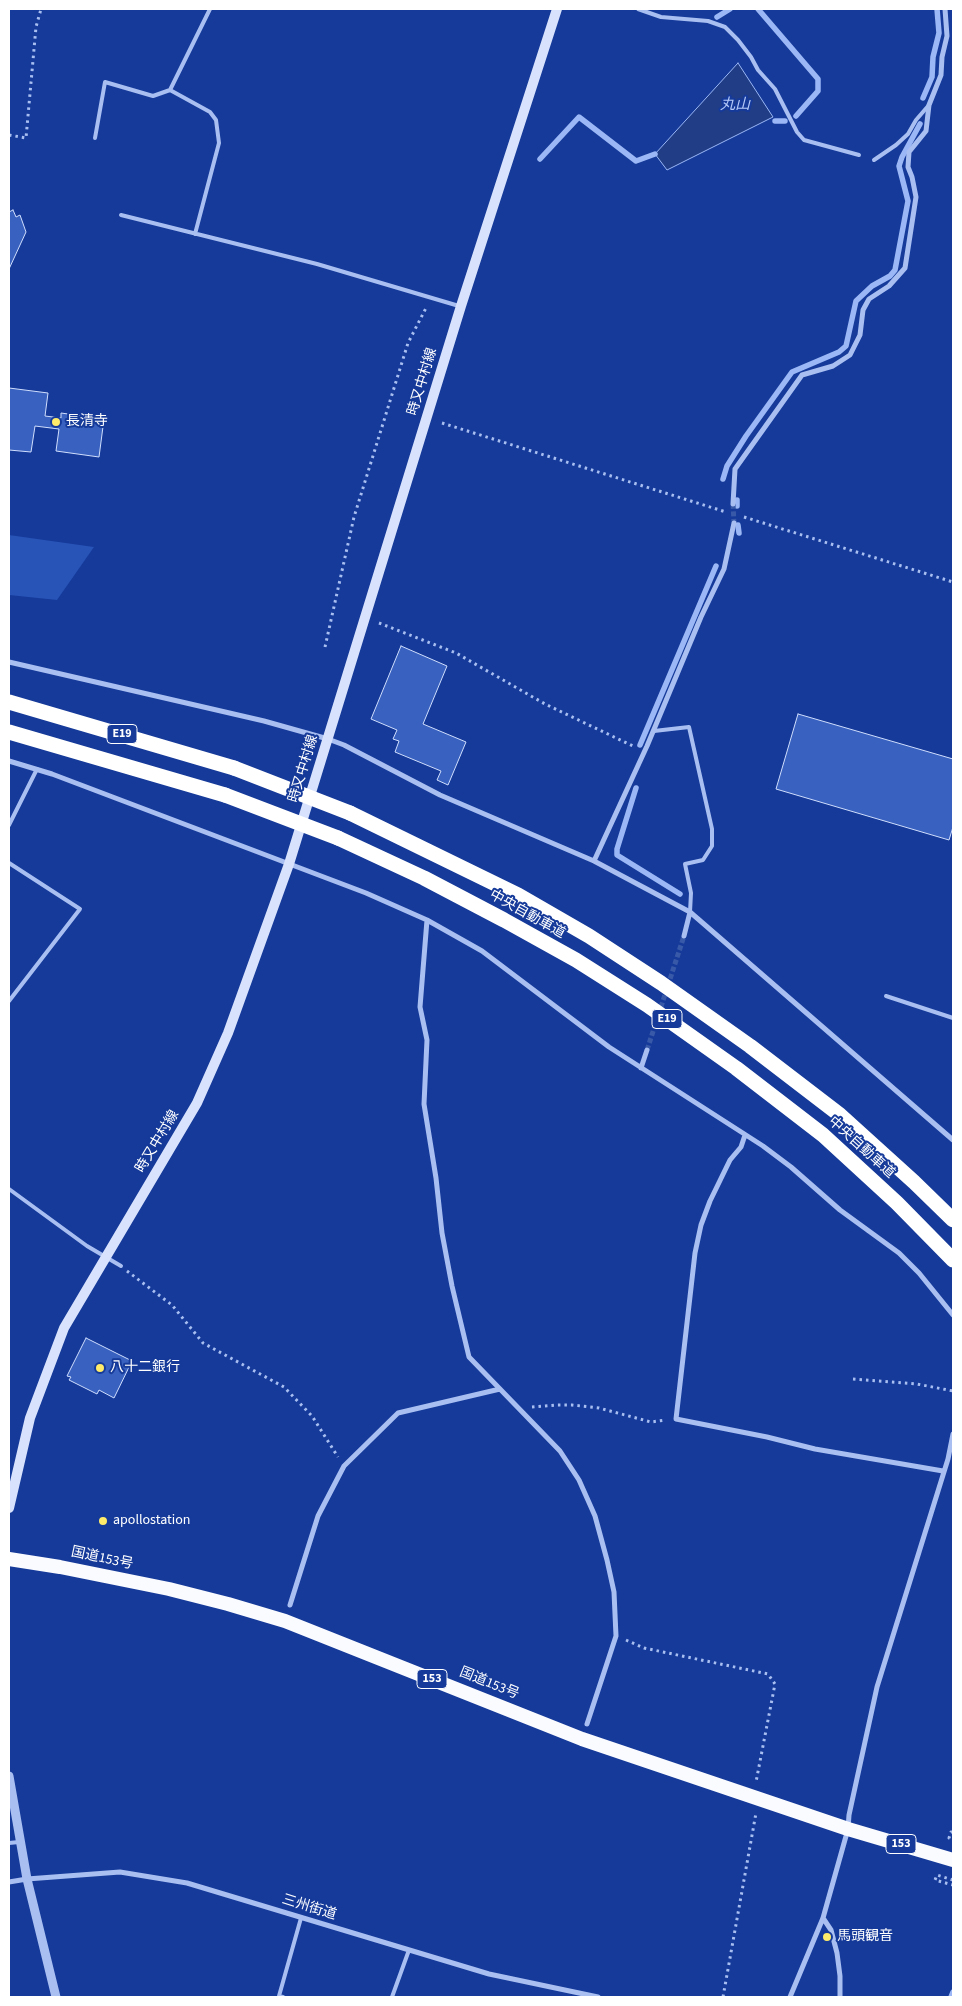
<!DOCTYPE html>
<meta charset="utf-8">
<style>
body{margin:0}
#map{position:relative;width:962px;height:2006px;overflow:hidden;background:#153a99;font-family:"Source Sans 3",sans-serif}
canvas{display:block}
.frame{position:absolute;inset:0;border:10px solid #fff;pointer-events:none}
</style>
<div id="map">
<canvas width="962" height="2006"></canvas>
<div class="frame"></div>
</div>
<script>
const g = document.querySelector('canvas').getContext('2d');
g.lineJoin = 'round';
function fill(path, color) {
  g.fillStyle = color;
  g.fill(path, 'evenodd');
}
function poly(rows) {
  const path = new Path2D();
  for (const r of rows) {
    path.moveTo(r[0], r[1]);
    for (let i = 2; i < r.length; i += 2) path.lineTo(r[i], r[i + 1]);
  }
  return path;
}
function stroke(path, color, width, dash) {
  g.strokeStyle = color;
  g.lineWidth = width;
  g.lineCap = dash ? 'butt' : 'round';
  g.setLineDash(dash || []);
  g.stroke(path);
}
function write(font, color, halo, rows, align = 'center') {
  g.font = font + ' "Source Sans 3","Noto Sans JP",sans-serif';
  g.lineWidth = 4;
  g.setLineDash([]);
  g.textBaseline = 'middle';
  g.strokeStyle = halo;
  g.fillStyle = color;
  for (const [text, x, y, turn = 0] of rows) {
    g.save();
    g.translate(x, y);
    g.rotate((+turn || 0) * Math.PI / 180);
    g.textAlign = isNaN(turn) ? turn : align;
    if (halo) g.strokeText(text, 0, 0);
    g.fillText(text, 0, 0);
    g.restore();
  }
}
fill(poly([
 [9,535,94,547,57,600,9,595]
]), '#2853b7');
const water = poly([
 [738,63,773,117,667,170,655,154,738,63]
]);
fill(water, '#213d86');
stroke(water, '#9bb7f5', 1);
stroke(poly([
 [758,9,818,79,818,91,796,116],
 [717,17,730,9],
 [923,98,932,77,933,57,939,33,937,9],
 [775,121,785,121],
 [540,159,579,117,636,161,655,154],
 [723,479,727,466,746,436,792,372,839,352,846,346,856,301,872,286,890,276,895,270,908,201,899,166,902,157,920,124],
 [737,500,737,506],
 [738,525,739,533],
 [640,745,716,566],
 [636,788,617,849,617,855,680,894],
 [951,1997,953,1992]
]), '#9bb7f5', 5.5);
const building = poly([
 [13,210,16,217,20,215,26,232,9,269,9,212,13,210],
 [9,388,48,393,45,416,61,418,61,413,104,419,99,457,56,451,59,429,35,426,31,452,9,450,9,388],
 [401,646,447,666,423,724,466,742,448,785,437,780,441,771,395,752,399,741,393,739,397,730,371,719,401,646],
 [798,714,953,759,953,827,949,840,776,789,798,714],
 [86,1338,132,1361,114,1398,99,1390,97,1394,69,1380,71,1377,67,1376,86,1338]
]);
fill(building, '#3961bf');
stroke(building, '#d0defd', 1);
stroke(poly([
 [733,504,734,523],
 [647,1050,684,936]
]), '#3858a8', 5, [5, 2.5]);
stroke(poly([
 [9,135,26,138,36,27,41,9],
 [442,423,726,512],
 [744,517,953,582],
 [379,623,456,653,545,704,635,747],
 [325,647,354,517,408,343,427,306],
 [127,1271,172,1305,203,1343,284,1387,312,1416,338,1457],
 [853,1379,917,1384,953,1391],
 [532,1407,556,1405,572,1405,599,1408,651,1422,666,1420],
 [626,1640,644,1648,768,1674,775,1684,756,1782],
 [953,1832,951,1832,949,1838,953,1839],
 [953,1880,937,1875,935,1880,953,1885],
 [723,1997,756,1813]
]), '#a9bff2', 3, [2.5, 4]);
stroke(poly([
 [638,9,661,17,708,21,725,27,738,40,751,57,758,70,775,89,797,132,804,140,859,155],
 [170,90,210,9],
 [95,138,105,82,153,96,170,90,210,112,216,120,219,143,195,234],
 [874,160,896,145,908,134,916,120,929,105],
 [121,215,317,264,459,306],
 [654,731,689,727,712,829,712,846,703,860,685,864,691,893,690,912],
 [9,825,37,769],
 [9,863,80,909,9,1001],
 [886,996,953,1018],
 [9,1189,87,1246,121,1266],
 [9,1843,19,1842],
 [283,1997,279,1996,301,1918],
 [392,1997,409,1950]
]), '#a9bff2', 4);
stroke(poly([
 [733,504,735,469,802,375,833,366,850,355,860,335,863,310,869,299,889,286,905,268,916,197,912,177,908,167,909,152,926,131,929,105,941,75,942,57,947,36,945,9],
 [9,662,264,721,328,739,344,745,440,795,594,861,690,912,953,1140],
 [9,761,52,774,366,893,427,920,482,951,609,1047,763,1146,791,1167,840,1210,899,1253,919,1273,953,1315],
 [594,861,647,746,701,617,724,569,734,523],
 [427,920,420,1007,427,1040,424,1104,436,1178,442,1233,452,1286,469,1357,560,1451,579,1480,595,1516,607,1560,614,1592,616,1636,587,1724],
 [684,936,690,912],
 [641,1068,647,1050],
 [745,1135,741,1147,730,1160,710,1201,701,1225,695,1253,676,1419,767,1437,815,1449,943,1471],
 [290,1605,318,1516,344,1466,398,1413,500,1389],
 [9,1882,27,1879,120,1872,187,1883,489,1974,598,1997],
 [823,1918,831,1930,837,1953,840,1976,840,1997],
 [790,1997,823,1918,848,1829,849,1815,877,1687,948,1459,953,1434]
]), '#a9bff2', 5);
stroke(poly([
 [9,1776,27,1879,56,1997]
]), '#a9bff2', 9);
stroke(poly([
 [9,1508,30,1418,64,1328,197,1103,228,1033,289,864,461,306,557,9]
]), '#d8e2fc', 10);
stroke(poly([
 [9,1559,60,1567,169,1589,228,1604,285,1621,582,1739,848,1829,953,1860]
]), '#fafbff', 14);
stroke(poly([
 [9,702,234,768],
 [9,732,225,795],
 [350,813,518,895,589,936,661,983,750,1046,840,1115,914,1182,953,1220],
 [338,838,424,878,504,920,576,960,647,1005,736,1068,823,1135,897,1203,953,1260]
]), '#fff', 15);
stroke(poly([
 [234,768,350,813],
 [225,795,338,838]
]), '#fff', 15);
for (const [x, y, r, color] of [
 [56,422,5,"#ffeb6a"],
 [100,1368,5,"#ffeb6a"],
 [103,1521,5,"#ffeb6a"],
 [827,1937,5,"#ffeb6a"]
]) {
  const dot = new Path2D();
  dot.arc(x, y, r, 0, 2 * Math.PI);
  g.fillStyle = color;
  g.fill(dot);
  stroke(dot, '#153a99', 2);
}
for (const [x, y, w] of [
 [122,734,30],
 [667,1019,30],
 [432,1679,30],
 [901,1844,30]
]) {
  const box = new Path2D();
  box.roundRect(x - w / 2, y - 9.5, w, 19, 4);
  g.fillStyle = '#153a99';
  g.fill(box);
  stroke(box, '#fff', 1);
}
write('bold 12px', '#fff', null, [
 ["E19",122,734],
 ["E19",667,1019],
 ["153",432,1679],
 ["153",901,1844]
]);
write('14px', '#fff', '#153a99', [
 ["時又中村線",423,382,-73],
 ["時又中村線",304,769,-73],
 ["中央自動車道",527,915,29],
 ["時又中村線",158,1142,-59],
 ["中央自動車道",861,1148,42],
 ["国道153号",102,1559,12],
 ["国道153号",489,1684,22],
 ["三州街道",309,1908,17]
]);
write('14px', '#fff', '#153a99', [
 ["長清寺",66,422],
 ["八十二銀行",110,1368],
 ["apollostation",113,1521],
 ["馬頭観音",837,1937]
], 'left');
write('italic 15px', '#b5caf9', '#153a99', [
 ["丸山",735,106]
]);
</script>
